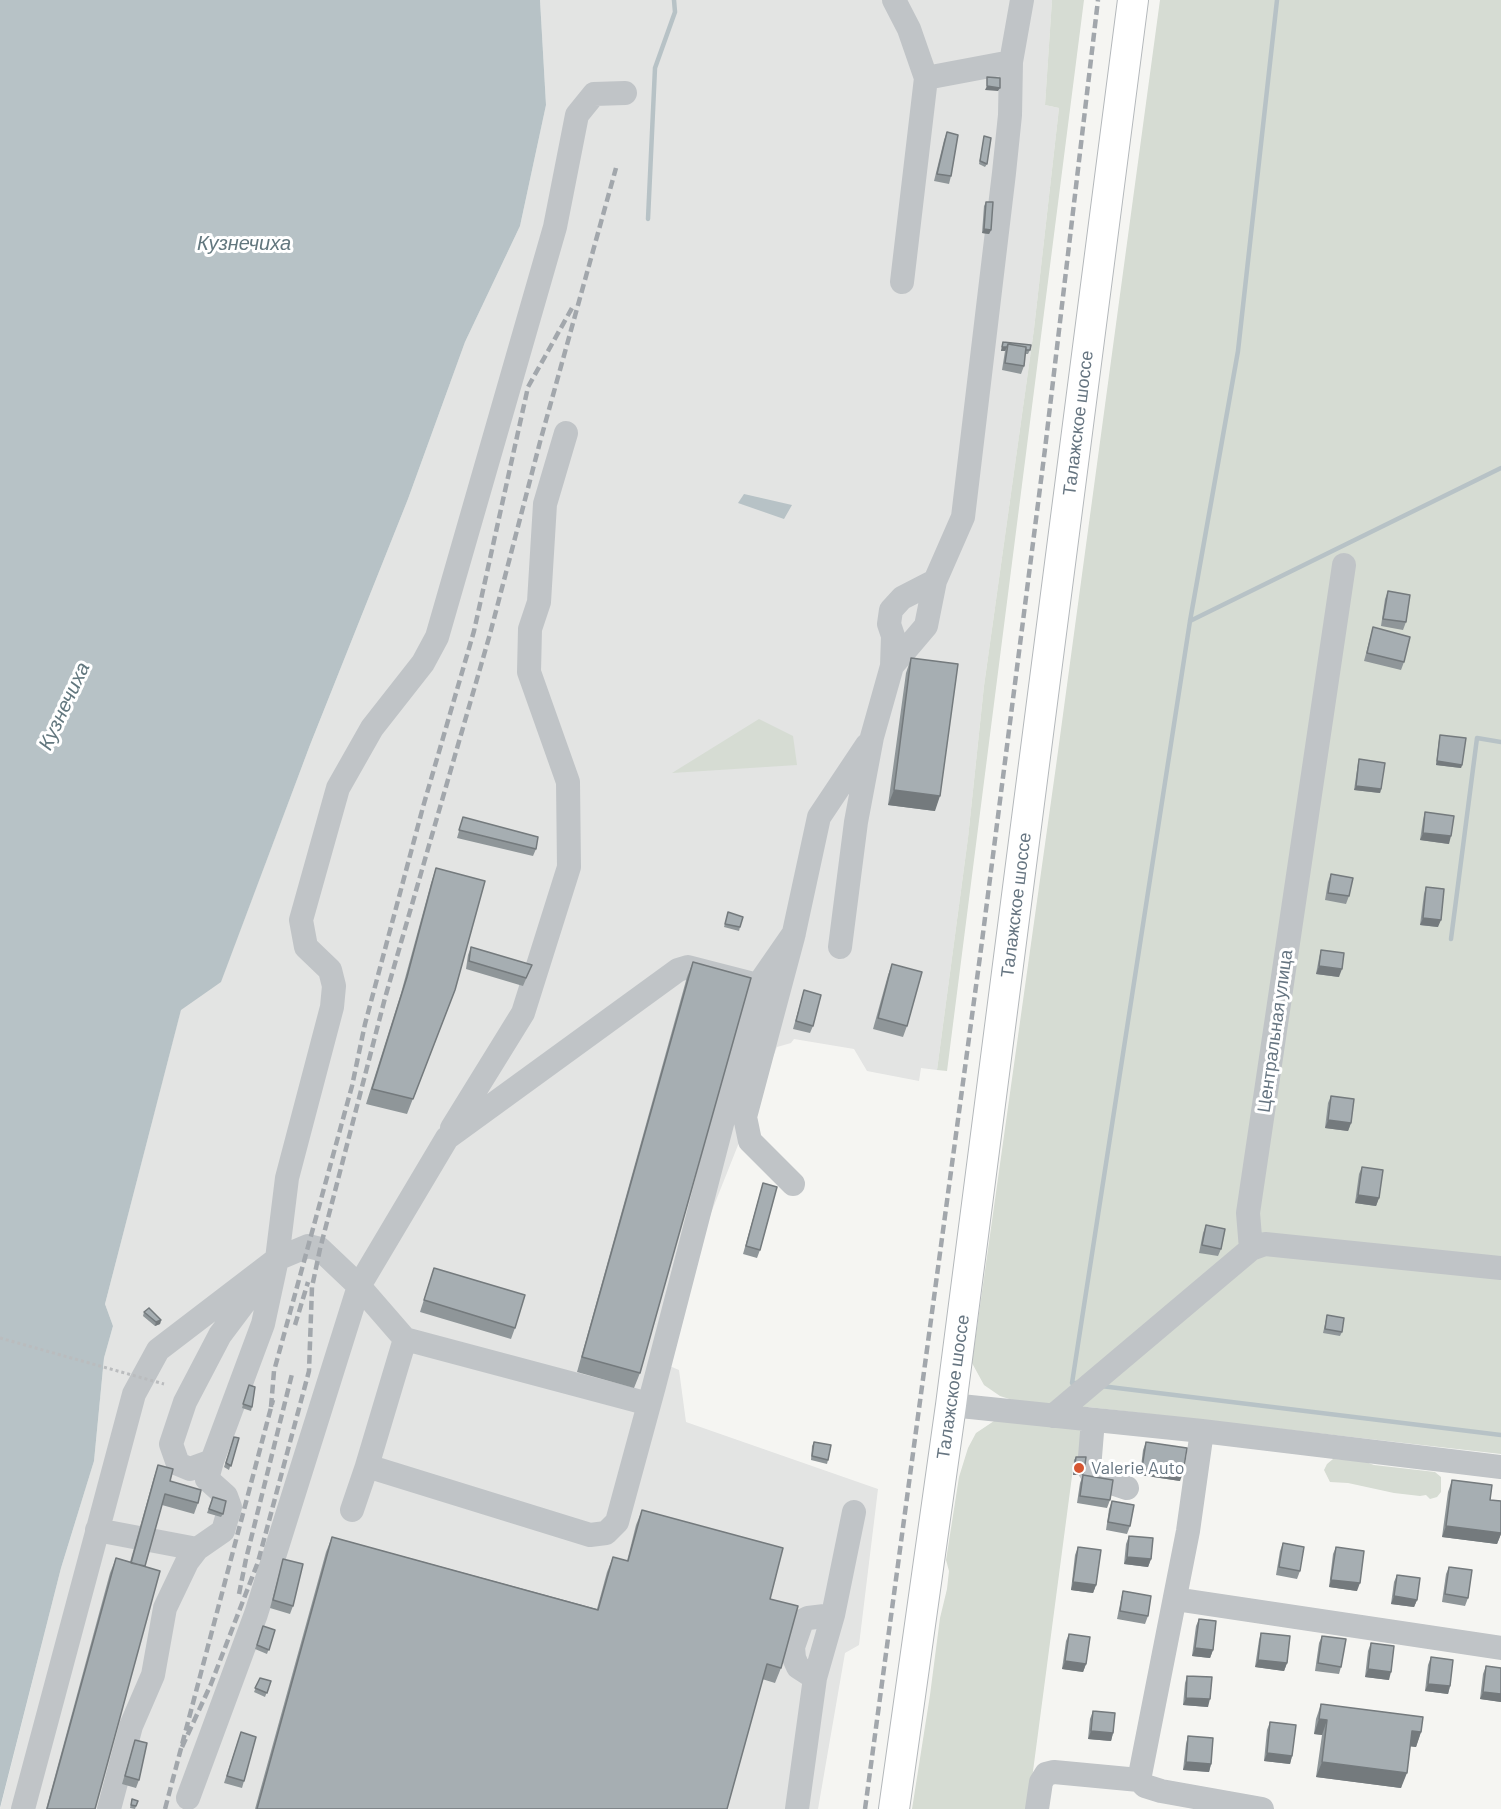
<!DOCTYPE html>
<meta charset="utf-8">
<style>
body{margin:0}
canvas{display:block;background:#f5f5f2}
</style>
<canvas width="1501" height="1809"></canvas>
<script>
const g = document.querySelector('canvas').getContext('2d');
g.lineJoin = 'round';
function fill(path, color) {
  g.fillStyle = color;
  g.fill(path, 'evenodd');
}
function poly(rows) {
  const path = new Path2D();
  for (const r of rows) {
    path.moveTo(r[0], r[1]);
    for (let i = 2; i < r.length; i += 2) path.lineTo(r[i], r[i + 1]);
  }
  return path;
}
function stroke(path, color, width, dash) {
  g.strokeStyle = color;
  g.lineWidth = width;
  g.lineCap = dash ? 'butt' : 'round';
  g.setLineDash(dash || []);
  g.stroke(path);
}
function write(font, color, halo, rows, align = 'center') {
  g.font = font + ' Barlow,sans-serif';
  g.lineWidth = 6;
  g.setLineDash([]);
  g.textBaseline = 'middle';
  g.strokeStyle = halo;
  g.fillStyle = color;
  for (const [text, x, y, turn = 0] of rows) {
    g.save();
    g.translate(x, y);
    g.rotate((+turn || 0) * Math.PI / 180);
    g.textAlign = isNaN(turn) ? turn : align;
    if (halo) g.strokeText(text, 0, 0);
    g.fillText(text, 0, 0);
    g.restore();
  }
}
fill(poly([
 [540,0,1052,0,1045,105,1059,108,1034,329,984,686,968,838,937,1070,921,1068,919,1081,867,1071,854,1049,794,1039,791,1043,777,1047,653,1359,679,1370,686,1422,878,1489,859,1645,845,1653,818,1809,0,1809,61,1568,94,1461,104,1358,113,1326,105,1304,181,1009,221,981,310,745,408,499,465,342,520,226,546,105]
]), '#e3e4e3');
fill(poly([
 [1052,0,1084,0,947,1071,937,1070,968,838,984,686,1034,329,1059,108,1045,105],
 [1160,0,1501,0,1501,1454,1088,1407,1031,1406,1000,1396,984,1385,972,1363,1056,766],
 [759,719,793,736,797,765,672,773],
 [997,1419,1080,1427,1085,1461,1074,1461,1028,1809,912,1809,930,1695,940,1618,947,1589,949,1571,946,1560,959,1477,968,1448,976,1433],
 [1333,1459,1360,1460,1374,1465,1435,1472,1441,1477,1441,1492,1437,1497,1430,1499,1426,1495,1420,1496,1394,1493,1348,1483,1330,1482,1324,1470,1327,1464]
]), '#d6dcd3');
fill(poly([
 [0,0,540,0,546,105,520,226,465,342,408,499,310,745,221,982,181,1010,105,1304,113,1326,104,1358,94,1461,61,1568,0,1808],
 [744,494,792,505,784,519,738,503]
]), '#b7c2c6');
stroke(poly([
 [648,219,655,68,675,12,674,0],
 [1190,621,1501,468],
 [1451,939,1477,738,1501,742],
 [1078,1383,1072,1383,1190,621,1238,351,1277,0],
 [1101,1386,1501,1435]
]), '#b7c2c6', 4.5);
const major = poly([
 [894,1809,951,1405,1133,0]
]);
stroke(major, '#b4b8bb', 32);
stroke(poly([
 [894,0,909,29,926,78],
 [902,282,926,78,1011,62],
 [1344,565,1248,1213,1251,1249,1265,1244,1501,1268],
 [892,666,893,636,889,624,891,610,902,598,935,581],
 [840,947,856,822,872,737,892,666,926,626,935,581,963,517,1004,173,1010,115,1011,62,1022,0],
 [452,1128,523,1013,569,867,568,782,529,672,530,629,539,602,545,504,566,433],
 [793,1184,750,1141,745,1117,793,937,819,817,867,745],
 [277,1259,220,1335,185,1402,171,1444,178,1464,190,1469,212,1461,263,1324,277,1259,287,1178,332,1007,334,986,330,970,306,947,301,920,338,788,372,728,423,663,437,637,555,227,577,115,594,94,625,93],
 [405,1339,367,1466,590,1535,606,1533,617,1522,654,1386,758,985,794,933],
 [951,1405,1202,1431,1501,1467],
 [1053,1416,1251,1249],
 [1093,1420,1089,1469,1093,1475,1103,1480,1127,1488],
 [1202,1431,1188,1531,1139,1780,1145,1786,1161,1791,1262,1809],
 [352,1510,367,1466],
 [97,1530,197,1549],
 [1175,1599,1501,1648],
 [815,1678,798,1667,794,1658,793,1647,802,1621,808,1618,833,1615],
 [188,1798,256,1614,359,1286,447,1138,678,970,688,967,758,985],
 [23,1809,134,1394,158,1350,277,1259,308,1246,320,1249,359,1286,405,1339,649,1404],
 [109,1809,131,1726,153,1675,165,1608,187,1562,197,1549,223,1531,230,1507,226,1496,207,1479,212,1461],
 [797,1809,815,1678,833,1615,854,1512],
 [1037,1809,1041,1782,1046,1774,1054,1772,1139,1780]
]), '#c0c4c7', 24);
stroke(major, '#fff', 30);
stroke(poly([
 [295,1325,308,1282],
 [271,1407,274,1371,352,1086,365,1024,423,807,474,631,528,387,572,308],
 [239,1594,246,1559,292,1374],
 [182,1747,211,1684,258,1562,309,1371,312,1287,320,1249,385,998,490,634,540,442,616,168],
 [165,1809,273,1400],
 [865,1809,981,949,1045,449,1098,0]
]), '#a2a7ac', 4.5, [9, 4.5]);
stroke(poly([
 [0,1338,164,1384]
]), '#babcbe', 3, [3, 3]);
fill(poly([
 [947,132,951,176,949,184,934,181,944,140],
 [984,136,987,164,985,167,979,164],
 [986,202,991,230,989,234,982,233,984,206],
 [1003,342,1030,350,1028,354,1025,354,1024,366,1021,374,1002,370,1005,351,1001,351],
 [1388,591,1406,622,1403,630,1381,626,1385,599],
 [1373,627,1404,662,1401,670,1364,661],
 [911,658,935,811,888,805,906,673],
 [1440,735,1462,765,1461,768,1436,765,1439,739],
 [1359,759,1381,789,1380,793,1354,790,1358,763],
 [1425,812,1449,844,1420,840,1423,820],
 [463,817,536,849,533,856,457,838],
 [436,868,455,990,407,1114,366,1104,401,993,431,883],
 [1331,874,1349,896,1346,904,1325,900,1328,882],
 [1426,887,1438,927,1420,925,1424,894],
 [727,916,740,927,739,931,724,927],
 [471,947,529,972,523,986,466,969,468,955],
 [1321,950,1339,977,1316,974,1319,958],
 [693,962,640,1373,634,1388,577,1372,687,977],
 [892,964,907,1026,903,1037,873,1029,888,975],
 [804,990,813,1026,810,1033,793,1029],
 [1331,1096,1351,1123,1348,1131,1325,1128,1328,1103],
 [1362,1167,1379,1198,1376,1206,1355,1203,1359,1174],
 [763,1183,760,1250,757,1258,743,1254],
 [1206,1225,1221,1249,1218,1256,1199,1253,1203,1233],
 [434,1268,515,1328,511,1339,420,1312],
 [144,1312,161,1320,160,1324,155,1326,143,1316],
 [1327,1315,1342,1332,1340,1336,1323,1333],
 [249,1385,252,1407,251,1411,242,1408],
 [234,1437,239,1438,229,1470,224,1467],
 [814,1442,828,1460,827,1464,811,1460,812,1446],
 [1146,1442,1180,1481,1140,1475,1143,1450],
 [1076,1457,1083,1475,1110,1500,1107,1508,1077,1503,1080,1483,1083,1475,1073,1475,1074,1460],
 [158,1465,170,1481,198,1503,194,1514,162,1505,145,1566,95,1809,46,1809,110,1573,116,1558,130,1562,154,1477],
 [1452,1480,1490,1500,1501,1501,1501,1534,1497,1544,1442,1537,1448,1492],
 [213,1497,223,1514,221,1517,207,1513],
 [1112,1501,1130,1526,1127,1534,1106,1530,1109,1509],
 [642,1510,770,1599,781,1668,775,1683,762,1679,727,1809,255,1809,326,1552,332,1537,597,1609,607,1572,613,1557,627,1561,636,1525],
 [1129,1536,1151,1559,1148,1567,1124,1564,1126,1544],
 [1283,1543,1300,1571,1297,1579,1276,1575,1280,1551],
 [1078,1547,1096,1585,1093,1593,1071,1590,1075,1555],
 [1336,1547,1357,1591,1329,1587,1333,1554],
 [283,1559,293,1606,290,1614,270,1608],
 [1449,1567,1468,1598,1465,1606,1442,1602,1446,1574],
 [1397,1575,1417,1600,1414,1607,1391,1604,1394,1582],
 [1123,1591,1148,1616,1145,1624,1117,1619,1121,1599],
 [1199,1619,1213,1650,1210,1658,1192,1656,1196,1626],
 [263,1626,275,1630,267,1654,255,1649],
 [1261,1633,1287,1663,1284,1671,1255,1667,1259,1640],
 [1069,1634,1086,1664,1083,1672,1062,1669,1066,1641],
 [1322,1636,1341,1667,1339,1674,1315,1671,1319,1643],
 [1371,1643,1389,1680,1365,1677,1368,1651],
 [1431,1657,1450,1686,1448,1694,1425,1691,1428,1665],
 [1486,1666,1501,1668,1501,1702,1480,1699,1483,1674],
 [1187,1676,1208,1707,1183,1705,1185,1683],
 [260,1678,271,1681,265,1697,254,1692],
 [1321,1704,1421,1732,1416,1747,1410,1746,1401,1788,1316,1777,1322,1735,1314,1734,1316,1719],
 [1093,1711,1113,1733,1111,1741,1088,1739,1090,1719],
 [1270,1722,1292,1756,1290,1764,1264,1761,1267,1730],
 [241,1732,244,1781,242,1788,224,1783],
 [1188,1736,1211,1764,1209,1772,1183,1770,1186,1744],
 [135,1740,139,1780,136,1788,122,1784],
 [132,1799,138,1801,135,1809,130,1808]
]), '#8f9699');
fill(poly([
 [987,86,1000,88,998,91,985,90],
 [984,229,991,230,989,234,982,233],
 [1002,347,1007,347,1005,351,1001,351],
 [1437,761,1462,765,1461,768,1436,765],
 [1356,786,1381,789,1380,793,1354,790],
 [894,790,940,796,935,811,888,805],
 [1423,833,1451,836,1449,844,1420,840],
 [1423,918,1441,920,1438,927,1420,925],
 [1319,966,1342,969,1339,977,1316,974],
 [1328,1120,1351,1123,1348,1131,1325,1128],
 [1358,1195,1379,1198,1376,1206,1355,1203],
 [161,1320,160,1324,155,1326,156,1322],
 [1142,1468,1183,1473,1180,1481,1140,1475],
 [1074,1471,1084,1472,1083,1475,1073,1475],
 [1446,1526,1501,1533,1501,1534,1497,1544,1442,1537],
 [1127,1557,1151,1559,1148,1567,1124,1564],
 [1331,1580,1360,1583,1357,1591,1329,1587],
 [1073,1582,1096,1585,1093,1593,1071,1590],
 [1394,1596,1417,1600,1414,1607,1391,1604],
 [1195,1648,1213,1650,1210,1658,1192,1656],
 [1258,1660,1287,1663,1284,1671,1255,1667],
 [1065,1661,1086,1664,1083,1672,1062,1669],
 [1368,1669,1391,1672,1389,1680,1365,1677],
 [1428,1684,1450,1686,1448,1694,1425,1691],
 [1483,1692,1501,1694,1501,1702,1480,1699],
 [1186,1698,1210,1699,1208,1707,1183,1705],
 [1319,1719,1327,1720,1322,1735,1314,1734],
 [1091,1731,1113,1733,1111,1741,1088,1739],
 [1412,1731,1421,1732,1416,1747,1407,1746],
 [1267,1753,1292,1756,1290,1764,1264,1761],
 [1186,1762,1211,1764,1209,1772,1183,1770],
 [1322,1762,1407,1773,1401,1788,1316,1777]
]), '#747a7d');
const building = poly([
 [987,77,1000,78,1000,88,987,86,987,77],
 [947,132,958,135,951,176,937,174,947,132],
 [984,136,991,138,987,164,980,161,984,136],
 [986,202,993,202,991,230,984,229,986,202],
 [1003,342,1031,345,1030,350,1026,350,1026,347,1008,344,1007,347,1002,347,1003,342],
 [1008,344,1026,347,1024,366,1005,363,1008,344],
 [1388,591,1410,595,1406,622,1383,619,1388,591],
 [1373,627,1410,637,1404,662,1367,653,1373,627],
 [911,658,958,664,940,796,894,790,911,658],
 [1440,735,1466,738,1462,765,1437,761,1440,735],
 [1359,759,1385,763,1381,789,1356,786,1359,759],
 [1425,812,1454,816,1451,836,1423,833,1425,812],
 [463,817,538,837,536,849,459,830,463,817],
 [436,868,485,881,455,990,413,1099,372,1089,407,977,436,868],
 [1331,874,1353,878,1349,896,1328,893,1331,874],
 [1426,887,1444,889,1441,920,1423,918,1426,887],
 [728,912,743,917,740,927,725,924,728,912],
 [471,947,532,965,526,978,469,961,471,947],
 [1321,950,1344,953,1342,969,1319,966,1321,950],
 [693,962,751,978,640,1373,582,1357,693,962],
 [892,964,922,972,907,1026,878,1018,892,964],
 [804,990,821,995,813,1026,796,1021,804,990],
 [1331,1096,1354,1099,1351,1123,1328,1120,1331,1096],
 [1362,1167,1383,1170,1379,1198,1358,1195,1362,1167],
 [763,1183,777,1187,760,1250,746,1246,763,1183],
 [1206,1225,1225,1229,1221,1249,1202,1245,1206,1225],
 [434,1268,525,1295,515,1328,424,1300,434,1268],
 [149,1308,161,1320,156,1322,144,1312,149,1308],
 [1327,1315,1344,1318,1342,1332,1325,1329,1327,1315],
 [249,1385,255,1387,252,1407,243,1404,249,1385],
 [234,1437,239,1438,231,1466,226,1463,234,1437],
 [814,1442,831,1445,828,1460,812,1456,814,1442],
 [1146,1442,1187,1448,1183,1473,1142,1468,1146,1442],
 [1076,1457,1086,1457,1084,1472,1074,1471,1076,1457],
 [158,1465,173,1469,170,1481,201,1490,198,1503,165,1494,145,1566,131,1563,158,1465],
 [1083,1475,1113,1480,1110,1500,1080,1496,1083,1475],
 [1452,1480,1492,1485,1490,1500,1501,1501,1501,1533,1446,1526,1452,1480],
 [213,1497,226,1501,223,1514,209,1509,213,1497],
 [1112,1501,1134,1505,1130,1526,1108,1522,1112,1501],
 [642,1510,783,1548,770,1599,798,1606,781,1668,767,1664,727,1809,257,1809,332,1537,598,1610,613,1557,628,1561,642,1510],
 [1129,1536,1153,1538,1151,1559,1127,1557,1129,1536],
 [1283,1543,1304,1547,1300,1571,1279,1567,1283,1543],
 [1078,1547,1101,1550,1096,1585,1073,1582,1078,1547],
 [1336,1547,1364,1551,1360,1583,1331,1580,1336,1547],
 [116,1558,160,1571,95,1809,47,1809,116,1558],
 [283,1559,303,1564,293,1606,273,1600,283,1559],
 [1449,1567,1472,1570,1468,1598,1445,1594,1449,1567],
 [1397,1575,1420,1578,1417,1600,1394,1596,1397,1575],
 [1123,1591,1151,1596,1148,1616,1120,1611,1123,1591],
 [1199,1619,1216,1621,1213,1650,1195,1648,1199,1619],
 [263,1626,275,1630,269,1650,257,1645,263,1626],
 [1261,1633,1290,1636,1287,1663,1258,1660,1261,1633],
 [1069,1634,1090,1637,1086,1664,1065,1661,1069,1634],
 [1322,1636,1346,1639,1341,1667,1318,1663,1322,1636],
 [1371,1643,1394,1646,1391,1672,1368,1669,1371,1643],
 [1431,1657,1453,1660,1450,1686,1428,1684,1431,1657],
 [1486,1666,1501,1668,1501,1694,1483,1692,1486,1666],
 [1187,1676,1212,1677,1210,1699,1186,1698,1187,1676],
 [260,1678,271,1681,267,1693,255,1688,260,1678],
 [1321,1704,1423,1717,1421,1732,1412,1731,1407,1773,1322,1762,1327,1720,1319,1719,1321,1704],
 [1093,1711,1115,1713,1113,1733,1091,1731,1093,1711],
 [1270,1722,1296,1725,1292,1756,1267,1753,1270,1722],
 [241,1732,256,1737,244,1781,227,1776,241,1732],
 [1188,1736,1213,1738,1211,1764,1186,1762,1188,1736],
 [135,1740,147,1743,139,1780,125,1776,135,1740],
 [132,1799,138,1801,136,1806,131,1805,132,1799]
]);
fill(building, '#a6aeb2');
stroke(building, '#747a7d', 1.5);
for (const [x, y, r, color] of [
 [1079,1468,6,"#d65631"]
]) {
  const dot = new Path2D();
  dot.arc(x, y, r, 0, 2 * Math.PI);
  g.fillStyle = color;
  g.fill(dot);
  stroke(dot, '#fff', 2);
}
write('18px', '#667581', '#fff', [
 ["Талажское шоссе",1078,423,-83],
 ["Талажское шоссе",1016,905,-83],
 ["Центральная улица",1275,1031,-82],
 ["Талажское шоссе",953,1387,-82]
]);
write('18px', '#667581', '#fff', [
 ["Valerie Auto",1091,1468]
], 'left');
write('italic 20px', '#62777e', '#fff', [
 ["Кузнечиха",244,243],
 ["Кузнечиха",64,706,-65]
]);
</script>
